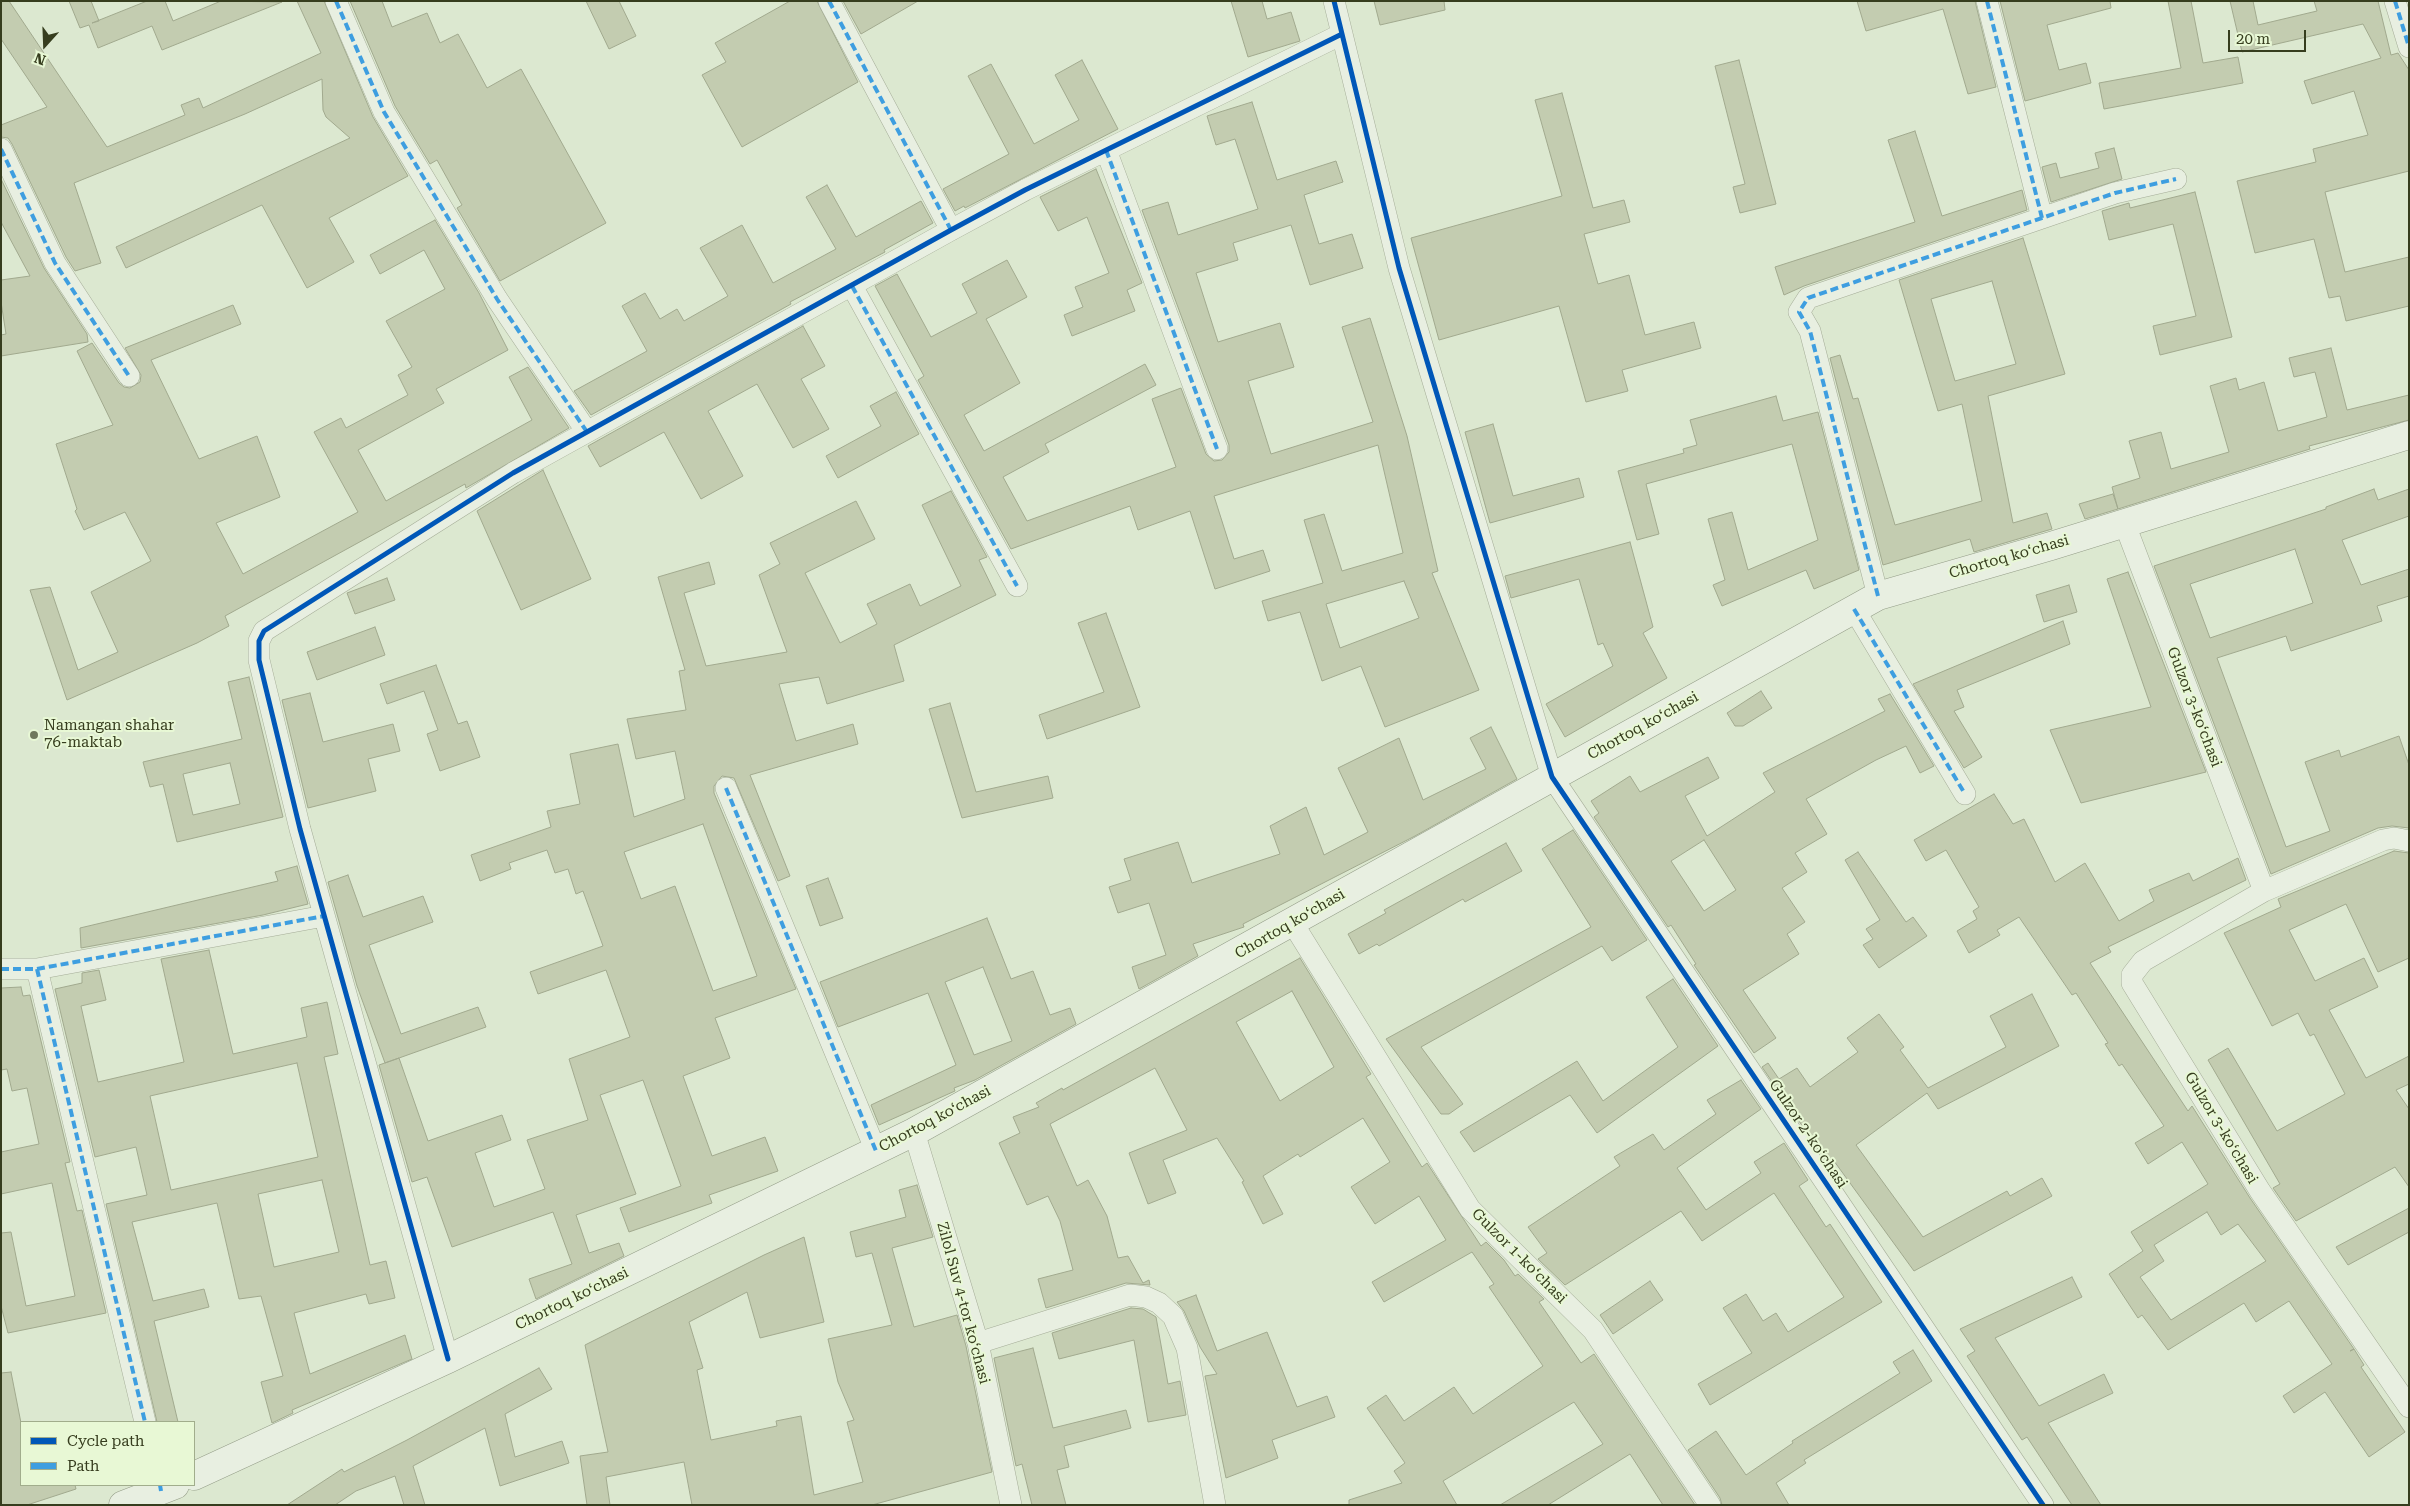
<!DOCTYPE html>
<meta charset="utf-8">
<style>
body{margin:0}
#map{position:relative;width:2410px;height:1506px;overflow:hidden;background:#dce8d0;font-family:"Roboto Serif",serif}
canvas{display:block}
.frame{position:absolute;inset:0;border:2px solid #363d1e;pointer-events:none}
.legend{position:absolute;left:20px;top:1421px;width:175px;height:65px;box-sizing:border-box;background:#e8f8d5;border:1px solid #a1ad8c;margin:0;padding:6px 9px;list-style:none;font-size:15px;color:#363d1e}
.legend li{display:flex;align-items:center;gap:10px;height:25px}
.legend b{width:25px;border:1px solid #a1ad8c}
.north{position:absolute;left:20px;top:20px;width:50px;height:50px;-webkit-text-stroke:4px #e8f8d5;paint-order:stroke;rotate:200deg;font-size:14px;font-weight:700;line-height:20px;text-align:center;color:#363d1e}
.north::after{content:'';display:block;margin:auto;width:18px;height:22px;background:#363d1e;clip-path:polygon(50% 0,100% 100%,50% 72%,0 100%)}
.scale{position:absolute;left:2228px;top:30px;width:78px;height:22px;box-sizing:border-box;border:2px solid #363d1e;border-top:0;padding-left:6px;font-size:15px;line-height:18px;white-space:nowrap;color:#363d1e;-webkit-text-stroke:4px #e8f8d5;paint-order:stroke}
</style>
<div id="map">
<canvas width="2410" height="1506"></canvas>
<div class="frame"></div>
<ul class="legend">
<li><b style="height:6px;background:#0057b8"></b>Cycle path</li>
<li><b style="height:6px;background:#3e9ee0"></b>Path</li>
</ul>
<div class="north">N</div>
<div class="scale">20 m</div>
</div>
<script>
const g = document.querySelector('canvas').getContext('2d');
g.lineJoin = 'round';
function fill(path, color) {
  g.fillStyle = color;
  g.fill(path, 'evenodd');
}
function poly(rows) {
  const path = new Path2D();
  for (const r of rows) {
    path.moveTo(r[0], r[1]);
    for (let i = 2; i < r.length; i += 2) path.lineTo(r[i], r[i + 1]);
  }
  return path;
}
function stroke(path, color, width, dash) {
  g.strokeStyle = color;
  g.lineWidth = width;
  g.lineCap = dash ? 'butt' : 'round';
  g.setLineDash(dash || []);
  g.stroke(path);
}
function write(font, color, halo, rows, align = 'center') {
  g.font = font + ' "Roboto Serif",serif';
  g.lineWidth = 4;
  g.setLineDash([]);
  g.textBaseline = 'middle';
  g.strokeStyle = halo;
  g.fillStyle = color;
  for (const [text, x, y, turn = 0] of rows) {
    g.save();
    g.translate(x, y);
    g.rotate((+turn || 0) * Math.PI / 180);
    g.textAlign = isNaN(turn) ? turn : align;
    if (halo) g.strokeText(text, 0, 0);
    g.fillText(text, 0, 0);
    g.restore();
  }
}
const building = poly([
 [1,1,9,1,107,147,185,115,181,105,199,98,203,108,321,53,297,1,324,1,373,117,408,176,329,218,354,262,307,288,262,205,126,268,116,247,350,138,326,117,323,110,322,79,245,114,74,183,101,263,75,271,66,257,12,144,8,138,1,137,1,125,47,107,1,39,1,1],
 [69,1,91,1,99,21,92,23,147,1,165,1,173,21,221,1,282,2,162,50,152,26,98,48,89,25,80,28,69,1],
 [350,1,382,1,392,27,427,13,440,43,458,34,487,88,521,69,606,223,500,281,457,208,462,205,437,160,430,164,395,106,350,1],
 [586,1,619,1,636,36,609,49,586,1],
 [790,1,817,1,858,82,742,147,702,75,726,62,715,43,790,1],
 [843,1,918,1,861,34,843,1],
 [1231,1,1262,1,1267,19,1291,12,1300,41,1248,57,1231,1],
 [1374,1,1444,1,1445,10,1380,25,1374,1],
 [1857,1,1975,1,1996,87,1968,94,1943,9,1866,31,1857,1],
 [2000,1,2110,1,2111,8,2047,25,2059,70,2086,63,2091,83,2025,101,2000,1],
 [2168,1,2191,1,2203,63,2238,57,2243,83,2104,109,2099,83,2181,68,2168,1],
 [2230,1,2253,1,2258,25,2317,11,2314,1,2378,1,2391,55,2398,53,2409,70,2409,171,2325,192,2345,272,2409,257,2409,306,2346,321,2340,296,2329,298,2314,239,2255,253,2237,181,2316,162,2313,149,2368,135,2354,91,2312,104,2304,81,2381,58,2363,24,2242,52,2230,1],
 [1082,60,1118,129,965,208,964,206,955,211,943,189,1009,154,968,76,991,64,1034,144,1079,120,1055,75,1082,60],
 [1739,60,1776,204,1740,213,1733,187,1745,184,1715,66,1739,60],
 [1562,93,1593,208,1624,200,1630,222,1584,234,1598,284,1629,275,1645,335,1694,322,1701,348,1622,370,1628,391,1586,402,1559,306,1439,340,1411,238,1562,196,1535,100,1562,93],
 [1252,102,1277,180,1336,161,1343,182,1304,195,1319,244,1352,234,1363,268,1310,285,1291,225,1233,243,1238,260,1196,273,1218,342,1280,323,1294,367,1248,381,1271,454,1373,422,1342,327,1370,318,1407,436,1438,571,1432,573,1479,690,1385,727,1361,666,1322,681,1300,612,1268,621,1262,601,1323,583,1304,520,1324,514,1342,571,1403,553,1378,445,1214,496,1234,559,1263,550,1270,571,1215,589,1190,511,1138,530,1130,506,1011,549,918,380,924,376,875,286,897,274,931,337,977,313,962,284,1007,260,1027,297,986,319,1020,383,964,415,984,451,1145,364,1156,385,1045,444,1049,452,1003,477,1027,521,1176,467,1152,399,1181,388,1206,454,1214,461,1222,460,1229,452,1229,445,1142,210,1168,202,1178,235,1258,209,1235,139,1216,145,1207,116,1252,102],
 [1404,581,1419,618,1340,648,1326,604,1404,581],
 [1915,131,1942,216,2022,190,2027,210,1804,286,1784,295,1775,267,1915,222,1888,140,1915,131],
 [2114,148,2122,179,2051,202,2042,167,2056,163,2060,178,2099,168,2095,153,2114,148],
 [1096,169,1142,283,1127,290,1135,311,1072,336,1064,315,1083,307,1075,287,1109,273,1087,217,1058,231,1040,197,1096,169],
 [1,179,44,268,87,334,88,342,1,356,1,335,6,334,1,302,1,280,30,276,1,222,1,179],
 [827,185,856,237,921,201,933,223,884,250,885,252,790,302,791,304,591,415,574,391,647,351,622,306,645,293,660,319,677,309,684,321,728,296,700,248,742,225,773,283,836,249,806,197,827,185],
 [2195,192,2232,337,2160,355,2153,326,2196,316,2173,224,2109,240,2102,211,2129,203,2130,208,2195,192],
 [435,220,479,293,508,350,436,389,444,403,358,450,386,501,532,420,509,377,528,367,569,428,466,488,465,484,225,616,229,626,197,643,67,700,30,590,50,587,78,670,118,652,91,592,151,561,125,512,84,530,75,511,77,509,56,444,113,425,77,351,92,343,119,383,124,387,130,388,140,382,141,375,125,348,233,305,241,324,151,360,199,459,257,436,280,497,216,523,243,574,358,512,314,432,341,418,346,428,408,395,398,375,412,367,386,321,445,289,424,250,380,274,370,255,435,220],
 [2023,238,2065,374,1988,396,2013,523,2047,513,2052,529,1974,552,1970,539,1883,565,1830,358,1840,355,1853,399,1858,398,1895,525,1982,501,1962,404,1938,411,1899,280,2023,238],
 [1992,281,2016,364,1955,381,1931,299,1992,281],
 [803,326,825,366,801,379,829,429,793,448,757,384,708,411,743,476,701,499,664,432,600,467,588,446,803,326],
 [2331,348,2347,410,2409,395,2409,420,2309,446,2310,449,2118,509,2112,487,2140,478,2129,441,2161,432,2171,469,2229,452,2210,386,2236,378,2239,390,2264,382,2278,431,2327,417,2315,372,2294,377,2289,358,2331,348],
 [896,392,919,434,838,478,826,456,881,426,870,406,896,392],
 [1776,396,1783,421,1818,412,1859,570,1814,589,1806,570,1722,606,1713,585,1725,580,1708,519,1732,512,1748,570,1818,540,1792,444,1646,484,1659,534,1637,540,1618,471,1684,453,1683,449,1697,445,1690,420,1776,396],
 [1493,424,1513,496,1579,478,1584,497,1490,523,1465,432,1493,424],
 [543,470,591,579,521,610,477,511,543,470],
 [2374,489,2378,500,2409,489,2409,516,2342,540,2361,585,2409,569,2409,596,2377,606,2382,621,2291,651,2286,636,2217,658,2286,847,2330,831,2305,762,2339,750,2341,757,2399,736,2409,765,2409,828,2392,826,2378,828,2271,874,2154,566,2326,509,2326,507,2374,489],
 [2295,549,2313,603,2210,638,2190,584,2295,549],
 [951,491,987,557,979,560,996,595,894,645,904,681,827,704,819,677,779,684,796,741,853,724,858,744,750,775,790,876,778,881,734,778,722,776,714,786,714,793,796,989,715,1018,730,1058,683,1076,712,1156,765,1137,778,1171,709,1195,712,1203,629,1232,620,1208,681,1186,643,1080,600,1095,636,1194,576,1215,589,1253,619,1243,624,1256,536,1299,529,1279,572,1264,553,1212,452,1247,427,1177,412,1182,379,1065,399,1058,428,1141,502,1115,511,1140,475,1153,494,1207,545,1189,527,1140,588,1120,569,1059,630,1037,606,970,538,994,530,972,603,946,583,891,576,894,568,869,555,873,547,850,509,863,511,869,480,881,471,855,551,827,547,811,580,804,570,754,618,744,634,817,685,799,675,751,636,759,627,719,686,710,679,671,685,670,658,577,709,562,715,584,684,593,706,666,787,652,759,575,780,564,770,543,856,501,875,539,805,573,840,643,877,624,867,604,910,584,920,606,961,586,922,505,951,491],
 [703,824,757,976,713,991,675,886,641,899,624,852,703,824],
 [2113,494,2118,509,2085,519,2079,504,2113,494],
 [1630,542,1653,627,1643,633,1667,678,1565,737,1546,704,1613,666,1603,643,1598,645,1579,579,1511,598,1505,576,1630,542],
 [2128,572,2206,772,2081,803,2050,730,2151,707,2107,579,2128,572],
 [387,578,395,600,355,614,347,593,387,578],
 [2069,585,2077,612,2044,622,2036,595,2069,585],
 [1106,613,1140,707,1047,739,1039,715,1104,692,1078,623,1106,613],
 [2063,621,2070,644,1957,690,1964,707,1954,711,1982,757,1964,768,1913,684,2063,621],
 [375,627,385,655,317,680,307,652,375,627],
 [436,665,458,724,467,721,480,757,440,771,427,734,438,730,424,691,387,704,380,684,436,665],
 [249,677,283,817,177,842,163,784,150,787,143,762,242,739,228,682,249,677],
 [230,763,240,804,193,815,183,774,230,763],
 [1761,691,1772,708,1743,726,1735,726,1727,713,1761,691],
 [310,693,323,742,393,724,400,751,368,759,376,791,308,808,282,700,310,693],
 [1890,694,1934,766,1920,773,1906,746,1876,760,1806,799,1827,834,1795,853,1807,872,1782,888,1805,922,1787,934,1799,954,1743,990,1776,1038,1754,1053,1694,965,1696,964,1671,925,1668,927,1594,817,1599,813,1591,801,1630,776,1640,792,1708,757,1719,778,1685,796,1707,836,1775,792,1763,773,1885,711,1878,699,1890,694],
 [1704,840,1736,890,1704,911,1671,861,1704,840],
 [950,703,976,792,1048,776,1053,798,962,818,929,709,950,703],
 [1491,727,1517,779,1415,836,1243,924,1244,927,1193,944,1198,956,1139,989,1132,967,1166,955,1149,903,1118,913,1109,887,1131,880,1124,859,1178,842,1192,883,1280,854,1270,826,1306,807,1324,855,1368,832,1338,768,1399,738,1423,800,1486,769,1470,738,1491,727],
 [1994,794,2013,824,2024,819,2055,882,2085,863,2119,921,2154,901,2149,890,2189,873,2193,881,2238,858,2246,880,2108,947,2111,952,2090,963,2188,1111,2192,1106,2250,1198,2354,1349,2350,1351,2354,1349,2364,1365,2361,1367,2405,1432,2369,1457,2325,1392,2294,1413,2283,1396,2332,1364,2289,1301,2256,1322,2244,1303,2168,1350,2142,1315,2138,1318,2109,1274,2143,1251,2131,1232,2208,1184,2182,1142,2148,1164,2135,1143,2164,1126,2122,1064,2119,1066,2105,1044,2108,1043,2076,993,2072,995,2019,917,1997,930,2000,935,1969,953,1957,931,1977,919,1973,911,1979,907,1946,850,1926,861,1914,840,1994,794],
 [2207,1212,2221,1235,2238,1224,2266,1261,2171,1320,2140,1277,2164,1261,2154,1245,2207,1212],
 [1573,830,1647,940,1612,961,1602,946,1421,1047,1463,1104,1449,1114,1441,1114,1386,1039,1591,927,1542,849,1573,830],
 [1506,843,1522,871,1465,902,1463,899,1379,946,1377,944,1359,954,1348,934,1386,913,1384,910,1506,843],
 [2394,851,2409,853,2409,958,2378,972,2346,904,2289,930,2315,981,2364,958,2378,987,2329,1010,2366,1078,2409,1056,2409,1084,2396,1090,2409,1109,2409,1187,2395,1167,2296,1221,2273,1188,2280,1184,2208,1060,2228,1048,2277,1131,2345,1094,2314,1034,2310,1036,2298,1013,2272,1026,2224,933,2281,907,2278,899,2394,851],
 [1858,852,1906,922,1913,917,1927,936,1879,968,1863,945,1873,939,1866,929,1880,920,1845,860,1858,852],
 [297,866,308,904,263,915,81,948,80,928,278,881,275,872,297,866],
 [348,875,363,917,423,896,433,922,369,945,401,1034,478,1007,486,1027,385,1063,357,986,328,882,348,875],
 [828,878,843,918,820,926,806,886,828,878],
 [987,918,1011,979,1033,971,1050,1015,1070,1008,1076,1024,975,1080,954,1088,955,1091,879,1125,871,1105,956,1065,928,993,838,1027,820,982,987,918],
 [983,967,1012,1041,974,1055,945,982,983,967],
 [209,950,233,1054,307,1037,301,1008,327,1002,338,1054,324,1057,370,1265,386,1261,395,1298,369,1304,366,1294,294,1313,310,1374,405,1335,412,1359,292,1410,293,1413,272,1423,261,1382,283,1376,261,1296,239,1299,217,1203,132,1222,153,1301,204,1289,209,1307,154,1321,178,1422,157,1422,106,1204,147,1195,136,1147,95,1157,55,989,82,983,82,973,99,970,106,1000,81,1006,98,1082,184,1062,161,959,209,950],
 [297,1063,318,1157,171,1190,150,1096,297,1063],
 [322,1180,339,1252,274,1267,258,1194,322,1180],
 [1300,958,1371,1074,1366,1077,1422,1167,1427,1163,1481,1246,1486,1242,1504,1260,1515,1276,1518,1274,1544,1299,1539,1302,1581,1363,1594,1354,1695,1505,1663,1505,1630,1454,1548,1505,1500,1505,1603,1444,1574,1402,1443,1481,1457,1505,1349,1505,1349,1500,1402,1483,1394,1471,1405,1463,1367,1408,1386,1395,1404,1421,1454,1387,1473,1414,1543,1366,1489,1287,1494,1284,1472,1252,1384,1302,1372,1282,1446,1240,1419,1196,1375,1224,1351,1187,1390,1162,1363,1118,1300,1157,1298,1154,1263,1176,1283,1214,1263,1224,1242,1182,1244,1181,1217,1138,1163,1160,1176,1193,1148,1204,1129,1153,1187,1130,1155,1068,1050,1124,1077,1186,1088,1180,1107,1216,1118,1258,1128,1256,1143,1283,1149,1280,1150,1285,1126,1283,1046,1308,1038,1279,1073,1270,1060,1221,1048,1196,1027,1205,999,1143,1020,1133,1013,1117,1039,1107,1036,1103,1062,1088,1063,1090,1300,958],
 [1292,991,1334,1067,1280,1101,1236,1022,1292,991],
 [1673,979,1718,1046,1597,1133,1570,1095,1474,1152,1460,1132,1577,1061,1603,1101,1678,1047,1646,997,1673,979],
 [21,987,23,996,30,995,70,1162,65,1163,77,1211,82,1210,106,1313,8,1333,1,1306,1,1233,11,1232,26,1306,75,1296,52,1183,1,1194,1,1152,39,1144,27,1088,12,1091,7,1069,1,1070,1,988,21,987],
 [2032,994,2059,1046,1938,1109,1927,1093,1856,1145,1923,1237,2007,1191,2010,1196,2042,1178,2052,1196,1914,1271,1834,1161,1829,1165,1762,1067,1768,1063,1779,1079,1797,1068,1810,1087,1858,1052,1847,1038,1879,1014,1904,1047,1900,1050,1928,1088,2006,1047,1990,1016,2032,994],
 [1741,1080,1761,1109,1677,1168,1706,1210,1761,1173,1754,1162,1784,1143,1808,1180,1799,1186,1826,1227,1830,1224,1882,1302,1710,1405,1698,1384,1752,1353,1723,1308,1746,1294,1763,1321,1776,1313,1788,1332,1844,1297,1774,1193,1702,1241,1681,1211,1565,1285,1538,1259,1547,1253,1528,1227,1620,1166,1614,1157,1653,1134,1664,1150,1716,1114,1707,1100,1741,1080],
 [917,1185,933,1237,892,1248,914,1327,957,1315,966,1346,992,1472,872,1505,692,1505,684,1462,606,1477,610,1505,587,1505,580,1456,608,1452,585,1345,764,1255,804,1237,824,1322,760,1338,747,1292,689,1322,703,1368,697,1370,711,1440,777,1426,776,1421,801,1416,814,1495,863,1482,847,1422,854,1420,838,1382,828,1339,892,1325,872,1253,856,1257,850,1232,906,1217,899,1190,917,1185],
 [2409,1208,2409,1232,2348,1265,2336,1247,2409,1208],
 [2072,1277,2082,1297,1995,1338,2039,1406,2104,1374,2113,1393,2048,1423,2101,1505,2072,1505,2027,1437,2022,1440,1967,1356,1975,1351,1960,1329,2072,1277],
 [1650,1281,1663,1300,1613,1334,1600,1315,1650,1281],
 [1196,1295,1217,1351,1267,1332,1297,1407,1327,1396,1335,1417,1272,1440,1278,1458,1226,1478,1205,1376,1217,1374,1200,1347,1184,1311,1177,1302,1196,1295],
 [1131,1308,1143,1309,1156,1317,1168,1384,1180,1381,1186,1415,1148,1422,1134,1340,1059,1359,1052,1333,1131,1308],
 [1033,1348,1053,1428,1126,1410,1131,1428,1064,1446,1069,1467,1057,1470,1066,1505,1032,1505,1022,1464,1016,1466,994,1358,1033,1348],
 [1913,1350,1932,1381,1804,1460,1806,1463,1776,1483,1789,1505,1722,1505,1720,1498,1688,1450,1716,1431,1746,1475,1793,1443,1792,1441,1900,1373,1893,1362,1913,1350],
 [539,1368,552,1389,505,1414,515,1457,562,1441,569,1463,500,1486,485,1428,413,1466,425,1505,404,1505,395,1476,356,1491,335,1505,287,1505,342,1469,344,1472,407,1440,539,1368],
 [11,1372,21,1423,21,1485,75,1485,76,1489,27,1505,1,1505,1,1373,11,1372]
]);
fill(building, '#c3ccb0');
stroke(building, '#a1a98e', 1);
const street = poly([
 [336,1,384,112,497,299,587,432],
 [829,1,951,230],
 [1334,1,1399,268,1552,777,2043,1505],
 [1987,1,2042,218],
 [2395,1,2409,47],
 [1,149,55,263,129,376],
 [1106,150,1217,449],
 [852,286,1017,586],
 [2124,522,2264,891,2143,961,2132,975,2132,983,2260,1191,2409,1407],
 [1878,596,1810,331,1799,312,1808,298,2115,193,2176,179],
 [1854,609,1965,794],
 [726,788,876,1151],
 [2264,891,2383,840,2394,838,2409,841],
 [1292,922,1470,1209,1593,1330,1710,1505],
 [1,969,37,969,324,916],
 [37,969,145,1422],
 [914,1132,978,1343,1011,1505],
 [978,1343,1130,1295,1146,1297,1159,1303,1173,1316,1187,1348,1215,1505],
 [448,1359,300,829,259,660,259,641,264,631,513,473,951,230,1025,190,1342,34]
]);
const secondary = poly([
 [194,1476,448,1359,914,1132,1878,596,2051,546,2409,435],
 [123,1505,175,1485]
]);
stroke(street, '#a5ad98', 22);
stroke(secondary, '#949d88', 29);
stroke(street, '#e8efe1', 21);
stroke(secondary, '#e8efe1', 28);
stroke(poly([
 [336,1,384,112,497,299,587,432],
 [829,1,951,230],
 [1987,1,2042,218],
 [2395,1,2409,47],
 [1,149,55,263,129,376],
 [1106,150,1217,449],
 [852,286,1017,586],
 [1878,596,1810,331,1799,312,1808,298,2115,193,2176,179],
 [1854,609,1965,794],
 [726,788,876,1151],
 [1,969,37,969,324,916],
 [37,969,145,1422],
 [160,1485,161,1491]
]), '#3e9ee0', 4, [8, 4]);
stroke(poly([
 [1334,1,1399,268,1552,777,2043,1505],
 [448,1359,300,829,259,660,259,641,264,631,513,473,951,230,1025,190,1342,34]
]), '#0057b8', 5);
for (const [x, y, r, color] of [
 [34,735,5,"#70795c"]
]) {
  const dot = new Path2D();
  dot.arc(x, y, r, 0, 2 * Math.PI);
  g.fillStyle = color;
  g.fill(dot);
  stroke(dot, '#e8f8d5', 2);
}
write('15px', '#363d1e', '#e8f8d5', [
 ["Chortoq koʻchasi",2009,557,-16],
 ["Gulzor 3-koʻchasi",2194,707,69],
 ["Chortoq koʻchasi",1643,726,-29],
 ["Chortoq koʻchasi",1290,924,-30],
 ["Chortoq koʻchasi",935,1119,-28],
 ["Gulzor 3-koʻchasi",2221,1128,59],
 ["Gulzor 2-koʻchasi",1808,1134,56],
 ["Gulzor 1-koʻchasi",1519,1256,45],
 ["Chortoq koʻchasi",572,1299,-26],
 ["Zilol Suv 4-tor koʻchasi",963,1303,75]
]);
write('15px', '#363d1e', '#e8f8d5', [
 ["Namangan shahar",44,726],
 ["76-maktab",44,743]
], 'left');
</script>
